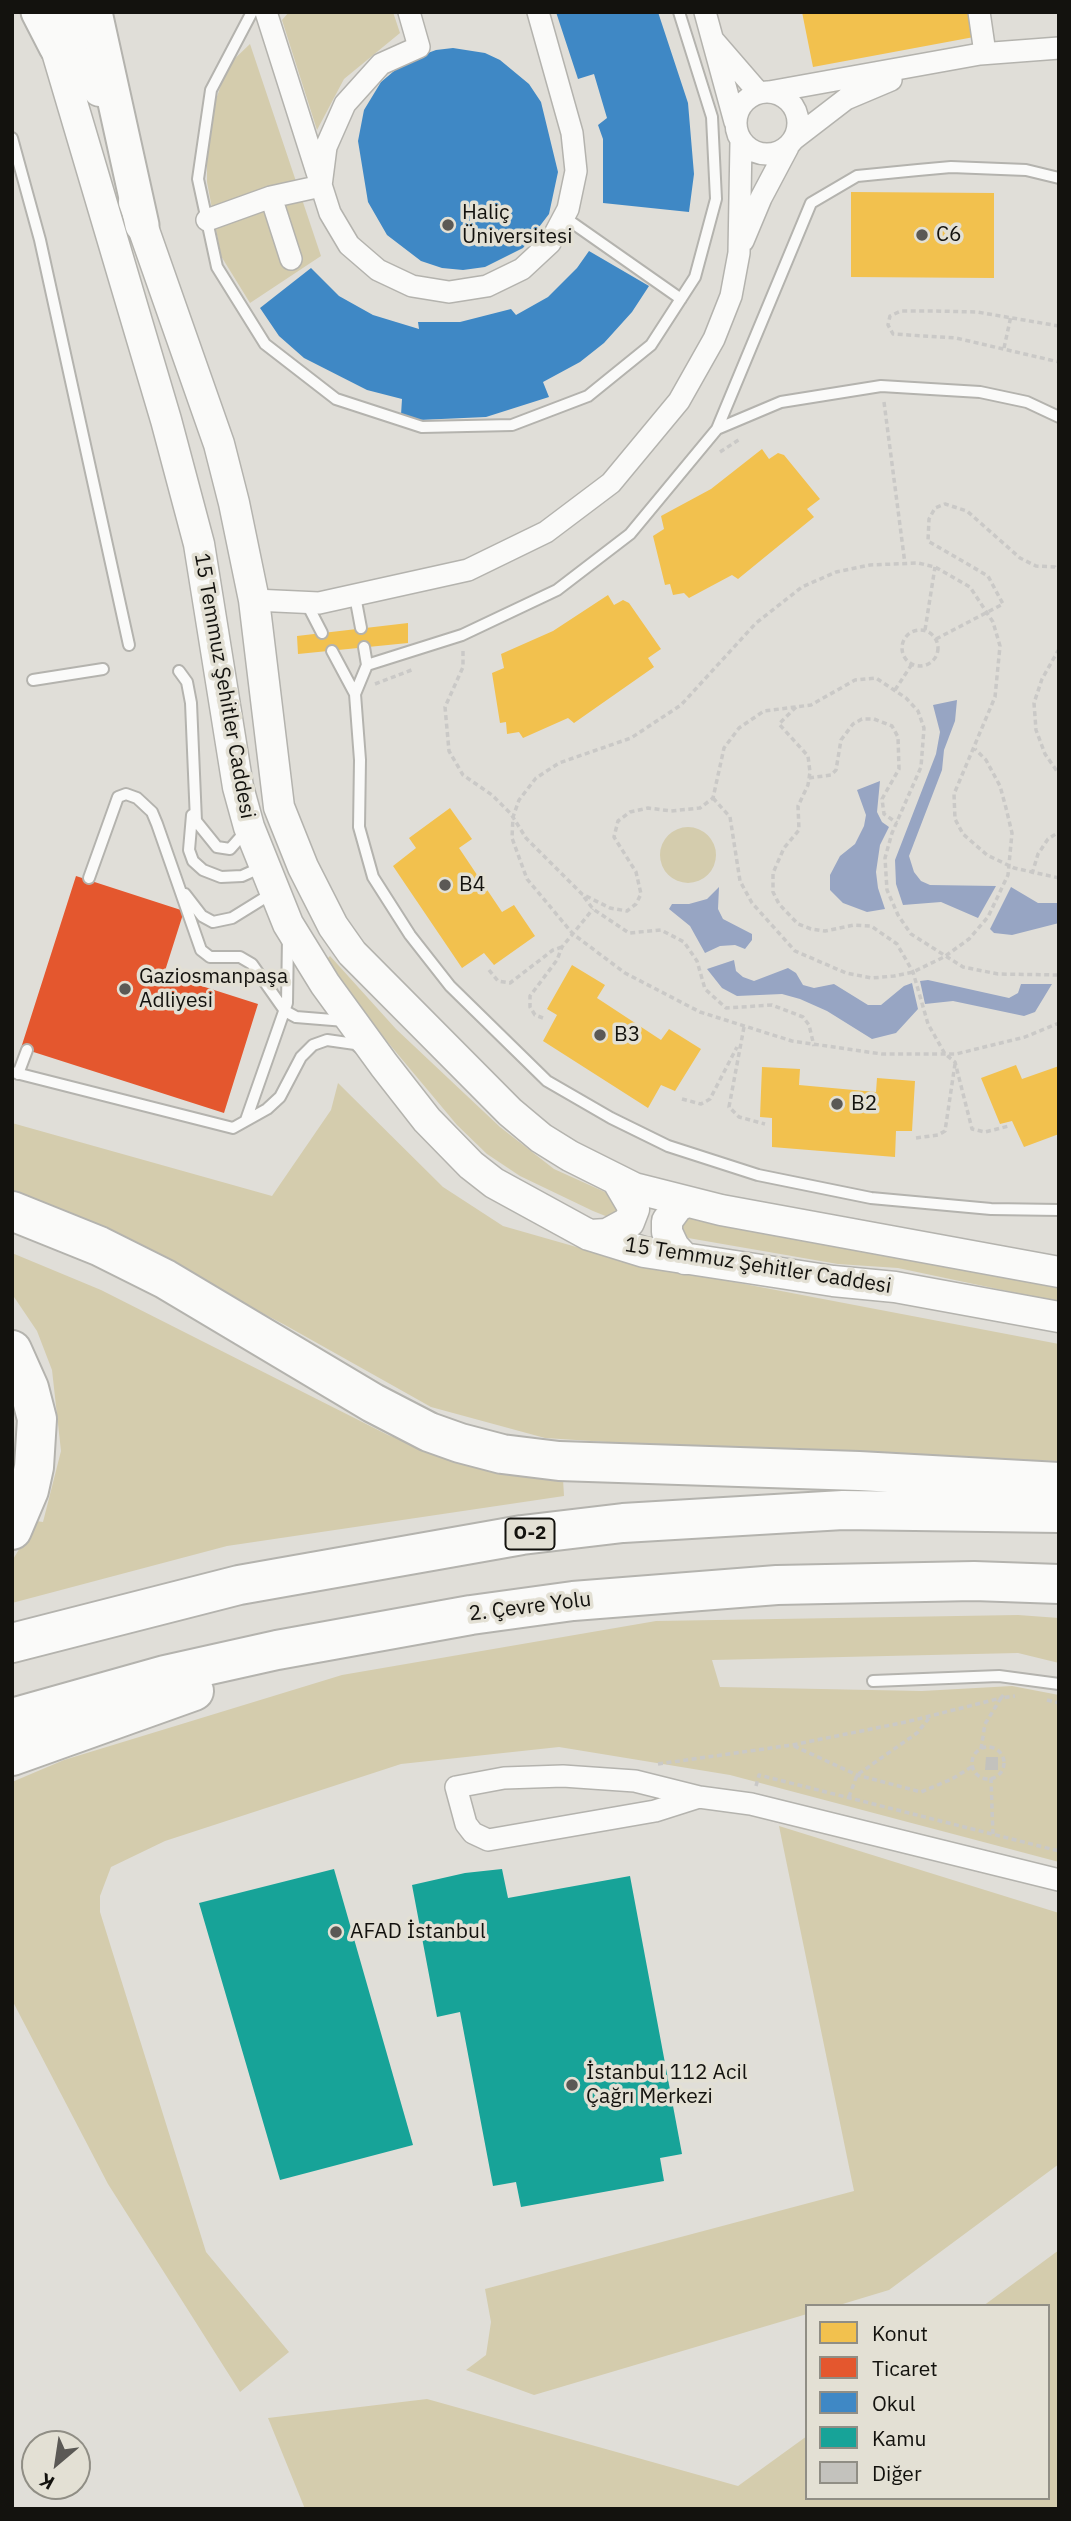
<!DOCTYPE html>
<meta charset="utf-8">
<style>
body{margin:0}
#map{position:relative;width:1071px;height:2521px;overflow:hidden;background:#e0ded8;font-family:"IBM Plex Sans",sans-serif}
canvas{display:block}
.frame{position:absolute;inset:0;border:14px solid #13120e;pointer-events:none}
.legend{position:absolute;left:805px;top:2304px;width:245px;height:196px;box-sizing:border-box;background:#e3e0d4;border:2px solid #908e85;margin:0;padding:9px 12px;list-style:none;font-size:21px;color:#13120e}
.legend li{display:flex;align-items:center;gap:14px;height:35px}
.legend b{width:35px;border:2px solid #908e85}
.north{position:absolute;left:21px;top:2430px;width:70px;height:70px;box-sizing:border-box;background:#e3e0d4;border:2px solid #908e85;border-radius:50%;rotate:209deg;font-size:19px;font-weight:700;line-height:28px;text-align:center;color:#13120e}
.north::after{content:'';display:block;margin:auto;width:24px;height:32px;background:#5b5955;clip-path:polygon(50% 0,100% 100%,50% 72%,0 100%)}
</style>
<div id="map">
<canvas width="1071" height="2521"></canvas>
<div class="frame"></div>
<ul class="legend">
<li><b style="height:19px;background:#f2c14e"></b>Konut</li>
<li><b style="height:19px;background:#e4572e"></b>Ticaret</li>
<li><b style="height:19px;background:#3f88c5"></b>Okul</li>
<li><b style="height:19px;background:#17a398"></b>Kamu</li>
<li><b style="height:19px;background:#c3c2bd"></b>Diğer</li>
</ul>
<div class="north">K</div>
</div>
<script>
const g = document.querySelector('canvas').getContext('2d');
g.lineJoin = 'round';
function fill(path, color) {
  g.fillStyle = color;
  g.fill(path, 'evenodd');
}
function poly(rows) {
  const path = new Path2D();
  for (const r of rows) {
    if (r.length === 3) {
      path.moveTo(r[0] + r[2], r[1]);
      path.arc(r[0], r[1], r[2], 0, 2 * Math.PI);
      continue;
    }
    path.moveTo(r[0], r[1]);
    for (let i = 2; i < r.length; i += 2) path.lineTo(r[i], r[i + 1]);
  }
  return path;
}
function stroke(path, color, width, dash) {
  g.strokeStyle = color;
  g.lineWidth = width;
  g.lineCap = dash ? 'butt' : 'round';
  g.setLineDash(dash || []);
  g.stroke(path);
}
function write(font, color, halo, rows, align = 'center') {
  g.font = font + ' "IBM Plex Sans",sans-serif';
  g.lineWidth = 7;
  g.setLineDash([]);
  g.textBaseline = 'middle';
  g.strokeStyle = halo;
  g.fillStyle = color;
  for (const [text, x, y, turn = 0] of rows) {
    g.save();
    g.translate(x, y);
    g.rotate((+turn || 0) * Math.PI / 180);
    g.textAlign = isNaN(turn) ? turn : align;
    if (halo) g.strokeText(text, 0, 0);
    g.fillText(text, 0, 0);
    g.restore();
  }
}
fill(poly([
 [289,12,393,12,400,33,344,79,317,130,282,20],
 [250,44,321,256,250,303,221,256,207,182,207,140,213,108,228,65],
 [688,855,28],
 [330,956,396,1029,500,1127,554,1169,616,1197,619,1214,608,1217,593,1211,520,1176,487,1154,457,1125,385,1039,326,960],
 [338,1083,443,1187,503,1226,629,1262,1059,1344,1059,1461,685,1447,545,1438,431,1407,285,1325,88,1222,12,1198,12,1123,272,1196,331,1110],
 [683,1217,1059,1288,1059,1302,898,1268,838,1264,688,1238,684,1235,680,1221],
 [12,1253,101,1290,388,1435,434,1452,563,1479,564,1496,227,1546,12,1603,12,1561,36,1521,43,1522,61,1451,52,1370,37,1331,12,1294],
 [1018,1615,1059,1618,1059,1663,1018,1653,712,1660,720,1687,922,1691,1012,1686,1059,1695,1059,1862,730,1775,559,1747,401,1764,165,1841,111,1867,100,1896,100,1912,206,2252,289,2352,240,2392,108,2184,12,2000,12,1782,64,1760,342,1675,656,1621],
 [779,1826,1059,1913,1059,2164,889,2290,836,2306,807,2306,807,2314,534,2395,466,2370,486,2355,491,2322,485,2289,854,2191],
 [1059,2250,1059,2509,305,2509,268,2418,427,2399,738,2486,807,2436,807,2498,1048,2498,1048,2306,983,2306]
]), '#d4ccad');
fill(poly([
 [957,700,955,721,944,750,942,770,909,856,914,872,921,881,930,885,996,886,978,918,941,902,903,905,896,884,895,860,936,754,940,732,933,705],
 [880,781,877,812,882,822,889,827,880,845,876,872,878,888,885,909,867,912,843,903,830,890,830,875,840,856,855,844,864,826,866,815,857,790],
 [719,887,718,909,723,919,752,934,752,940,745,949,735,945,720,946,705,953,690,926,669,909,672,904,689,904,707,899],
 [1011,887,1038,903,1059,903,1059,923,1012,935,994,933,990,929],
 [734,960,736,971,743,977,754,981,788,968,796,973,803,985,814,988,834,984,868,1005,881,1005,904,986,912,983,918,1009,896,1033,872,1039,827,1011,800,999,782,994,737,996,722,988,707,969],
 [928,980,1009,998,1018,993,1021,984,1052,984,1035,1012,1024,1016,953,1001,925,1004,920,981]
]), '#97a5c3');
fill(poly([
 [802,12,970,12,974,37,813,67],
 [851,192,994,193,994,278,851,277],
 [762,449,769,459,778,453,784,455,820,499,807,509,814,517,738,579,732,575,689,598,684,593,673,595,670,584,665,585,653,536,664,529,661,516,711,489],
 [608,595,614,605,623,600,629,603,661,649,648,658,654,667,574,723,568,718,523,738,519,732,507,734,506,722,500,723,492,673,504,668,501,654,553,631],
 [408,623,408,643,298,654,297,636],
 [450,808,472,839,459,848,502,912,514,905,535,936,494,965,484,953,462,968,393,866,416,848,409,838],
 [572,965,605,985,597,998,661,1040,669,1029,701,1049,675,1091,661,1085,648,1108,543,1041,557,1015,547,1009],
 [1016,1065,1022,1079,1059,1066,1059,1134,1024,1147,1012,1121,1000,1124,981,1078],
 [762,1067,800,1069,799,1085,876,1092,877,1078,915,1081,912,1131,896,1131,895,1157,772,1147,772,1118,760,1117]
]), '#f2c14e');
fill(poly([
 [76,876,184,911,164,974,258,1004,224,1113,21,1048]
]), '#e4572e');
fill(poly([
 [556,12,658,12,688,103,694,174,689,212,603,203,603,139,598,125,607,118,594,74,578,79],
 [453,48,485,53,500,60,529,84,541,102,558,172,549,214,523,248,485,267,463,270,442,268,421,261,387,235,368,202,358,141,364,110,381,82,406,61,436,50],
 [589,251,649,286,632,312,604,343,580,362,543,382,549,397,486,417,419,420,401,415,402,399,367,390,304,358,279,336,260,308,311,268,339,296,373,315,419,329,418,322,460,322,511,309,516,315,548,297,577,268]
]), '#3f88c5');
fill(poly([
 [334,1869,413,2145,280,2180,199,1903],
 [502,1869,508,1898,630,1876,682,2154,660,2158,664,2181,521,2207,516,2182,493,2186,460,2012,437,2017,412,1885,465,1873]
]), '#17a398');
fill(poly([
 [986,1757,998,1757,998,1770,985,1770]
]), '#c3c2bd');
const lane = poly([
 [252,12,211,90,198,179,217,267,265,344,336,399,422,427,512,425,588,396,651,345,695,277,716,199,712,117,679,12],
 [12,138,40,240,129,645],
 [564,217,681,299],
 [717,429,781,402,881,386,980,392,1027,402,1059,417],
 [355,596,361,628],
 [306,602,322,633],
 [364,647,367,665,462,635,557,590,630,534,717,429,811,203,857,176,918,170,951,167,1026,170,1059,178],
 [332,651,355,694],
 [367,665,355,694,360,760,359,827,373,877,410,935,450,986,547,1081,611,1118,668,1146,758,1175,871,1198,991,1209,1059,1210],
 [179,671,187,682,191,703,196,821,217,847,230,849,245,832],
 [33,680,103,669],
 [192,815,189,850,193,861,203,870,221,877,242,876,262,867],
 [89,878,118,797,126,794,137,798,152,812,157,824,201,950,210,957,240,957,252,964,285,1011,296,1017,345,1021],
 [185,894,202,916,213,922,232,918,274,892],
 [12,1072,233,1128,267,1109,280,1097,301,1057,313,1045,327,1040,355,1044,361,1049],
 [18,1074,27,1050],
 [246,1120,287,1003,288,937],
 [873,1681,999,1676,1059,1684]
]);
const street = poly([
 [266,12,330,213,349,245,378,270,412,286,449,292,487,286,522,269,550,243,568,209,576,171,572,133,538,12],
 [705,12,735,122],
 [979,12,985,53],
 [714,41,759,93],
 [767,123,31],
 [769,92,980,54,1059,48],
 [794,139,846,99,891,80],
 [271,197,291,259],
 [207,220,271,197,321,186,326,147,345,104,381,64,419,47,409,12],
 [743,241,761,198,788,147],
 [254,600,319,603,468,570,546,532,611,483,679,401,714,339,731,296,739,253,741,142],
 [699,1797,655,1811,488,1840,473,1833,466,1824,456,1787,504,1778,563,1776,635,1781,699,1797,751,1804,1059,1880]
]);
const secondary = poly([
 [74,12,99,91],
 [49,25,166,420,199,544,238,787,249,827,288,924,325,984,384,1065,427,1120,471,1165,494,1183,589,1235,644,1252,833,1281,895,1287,1059,1317],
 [134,202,219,444,234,503,254,600,279,807,303,867,333,926,352,953,510,1112,541,1138,570,1156,634,1188,721,1210,1059,1272],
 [590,1235,607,1234,629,1222,634,1209,617,1180],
 [685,1259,674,1247,667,1232,667,1221,678,1206,687,1202]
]);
const primary = poly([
 [38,12,56,47],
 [95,12,142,225]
]);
const highway = poly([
 [12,1211,99,1246,165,1279,373,1403,429,1432,460,1443,502,1454,559,1461,859,1471,1059,1482],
 [12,1350,29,1388,37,1419,34,1467,29,1490,12,1530],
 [12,1643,239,1585,522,1535,623,1523,843,1510,1059,1513],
 [12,1718,165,1675,277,1650,471,1615,573,1601,777,1585,974,1581,1059,1584],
 [12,1756,194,1691]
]);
stroke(lane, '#b4b3ae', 14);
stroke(street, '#b4b3ae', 24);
stroke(secondary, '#b4b3ae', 33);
stroke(primary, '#b4b3ae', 37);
stroke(highway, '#b4b3ae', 42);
stroke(poly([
 [1059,326,977,312,936,311,901,311,890,316,888,325,893,334,956,338,1059,362],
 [1004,348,1011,316],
 [884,402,905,564],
 [720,452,740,439],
 [925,630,935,567],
 [920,648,18],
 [936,639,1003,604,988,576,928,541,929,519,935,508,945,504,967,511,1020,558,1036,566,1055,567,1059,571],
 [1059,649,1042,679,1034,703,1036,730,1045,754,1059,774],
 [463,651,463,667,445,707,449,751,463,775,492,795,511,814,526,838,582,894,610,908,627,911,636,904,641,894,636,872,614,837,618,821,630,812,648,808,671,811,700,808,713,798,724,748,739,728,764,711,811,705,855,680,876,678,906,698,918,711,924,728,921,767,892,833,885,858,887,890,898,915,911,934,963,967,998,974,1059,975],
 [375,684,414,669],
 [895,690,912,664],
 [796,707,779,724,808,756,810,772,808,785,798,806,799,830,784,848,773,873,773,892,779,904,798,924,811,929,825,931,854,925,871,926,897,944,913,972,928,1024,945,1054,955,1062,972,1129,985,1132,1009,1126],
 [809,778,831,775,836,770,841,740,853,724,862,719,874,719,892,726,898,737,899,769,882,799,884,814,897,823],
 [713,798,730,817,740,881,752,903,795,951,846,973,872,978,894,976,913,972,944,957,969,939,988,917,1008,875,1012,833,1006,808,1000,786,986,760,975,749],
 [1032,874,1038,854,1048,839,1059,832],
 [1059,878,1014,868,987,855,963,834,955,819,954,794,995,697,1000,646,993,622,970,587,935,567,918,563,870,565,836,572,802,587,756,623,681,705,631,738,559,763,536,778,519,800,513,817,512,838,527,879,573,934,625,973,700,1012,792,1041,882,1054,956,1054,1025,1037,1059,1023],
 [584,897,593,909,629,933,661,930,684,942,697,961,705,989,726,1008,772,1005,803,1017,809,1025,814,1046],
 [489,970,498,981,510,983,553,950,562,947],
 [543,1018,535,1015,530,1007,530,996,557,960,562,947,593,909],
 [744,1027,729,1107,739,1117,765,1124],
 [682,1099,701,1104,710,1099,737,1047],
 [916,1138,938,1135,945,1131,955,1064],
 [1047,1700,1059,1703],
 [794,1746,857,1775,921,1792,952,1779,973,1766],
 [988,1763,16],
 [981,1749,985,1724,996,1706,1001,1698,1015,1696],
 [658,1764,792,1745,906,1722,1001,1698,1005,1693],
 [991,1778,993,1836],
 [756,1786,759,1775,1059,1851],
 [849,1797,857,1775,917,1733,930,1717]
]), '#cac9c7', 3.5, [5, 3.5]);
stroke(lane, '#fafaf9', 10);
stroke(street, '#fafaf9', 21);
stroke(secondary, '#fafaf9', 30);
stroke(primary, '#fafaf9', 33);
stroke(highway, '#fafaf9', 38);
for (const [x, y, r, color] of [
 [448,225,7,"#5b5955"],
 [922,235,7,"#5b5955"],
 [445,885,7,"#5b5955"],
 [125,989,7,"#5b5955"],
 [600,1035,7,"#5b5955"],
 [837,1104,7,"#5b5955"],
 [336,1932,7,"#5b5955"],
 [572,2085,7,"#5b5955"]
]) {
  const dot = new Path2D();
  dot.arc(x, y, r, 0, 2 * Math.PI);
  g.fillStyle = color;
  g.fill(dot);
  stroke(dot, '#e3e0d4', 2.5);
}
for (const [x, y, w] of [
 [530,1534,49]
]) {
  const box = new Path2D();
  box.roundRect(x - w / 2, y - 15.5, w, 31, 5);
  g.fillStyle = '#e3e0d4';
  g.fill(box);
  stroke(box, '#13120e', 2);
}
write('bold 19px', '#13120e', null, [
 ["O-2",530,1534]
]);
write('21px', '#13120e', '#e3e0d4', [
 ["Haliç",462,213],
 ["Üniversitesi",462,237],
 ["C6",936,235],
 ["B4",459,885],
 ["Gaziosmanpaşa",139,977],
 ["Adliyesi",139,1001],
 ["B3",614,1035],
 ["B2",851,1104],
 ["AFAD İstanbul",350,1932],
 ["İstanbul 112 Acil",586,2073],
 ["Çağrı Merkezi",586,2097]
], 'left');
write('21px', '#13120e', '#e3e0d4', [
 ["15 Temmuz Şehitler Caddesi",224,686,80],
 ["15 Temmuz Şehitler Caddesi",758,1266,9],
 ["2. Çevre Yolu",530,1607,-7]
]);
</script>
